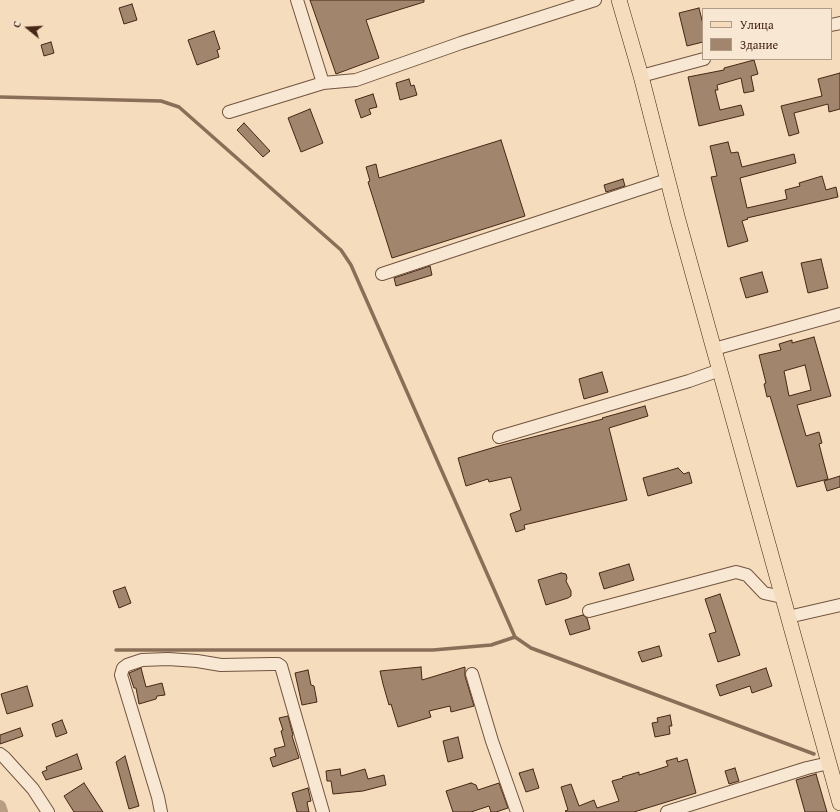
<!DOCTYPE html>
<meta charset="utf-8">
<style>
body{margin:0}
#map{position:relative;width:840px;height:812px;overflow:hidden;background:#f4dcbc;font-family:"Gentium Book Plus",serif}
canvas{display:block}
.legend{position:absolute;left:702px;top:8px;width:130px;height:52px;box-sizing:border-box;background:#f8e8d3;border:1px solid #b19b87;margin:0;padding:5px 7px;list-style:none;font-size:12px;color:#472715}
.legend li{display:flex;align-items:center;gap:8px;height:20px}
.legend b{width:20px;border:1px solid #b19b87}
.north{position:absolute;left:8px;top:8px;width:40px;height:40px;-webkit-text-stroke:3px #f8e8d3;paint-order:stroke;rotate:288deg;font-size:11px;font-weight:700;line-height:16px;text-align:center;color:#472715}
.north::after{content:'';display:block;margin:auto;width:14px;height:18px;background:#472715;clip-path:polygon(50% 0,100% 100%,50% 72%,0 100%)}
</style>
<div id="map">
<canvas width="840" height="812"></canvas>
<ul class="legend">
<li><b style="height:5px;background:#f4dcbc"></b>Улица</li>
<li><b style="height:11px;background:#a1856c"></b>Здание</li>
</ul>
<div class="north">С</div>
</div>
<script>
const g = document.querySelector('canvas').getContext('2d');
g.lineJoin = 'round';
function poly(rows) {
  const path = new Path2D();
  for (const r of rows) {
    path.moveTo(r[0], r[1]);
    for (let i = 2; i < r.length; i += 2) path.lineTo(r[i], r[i + 1]);
  }
  return path;
}
function stroke(path, color, width, dash) {
  g.strokeStyle = color;
  g.lineWidth = width;
  g.lineCap = dash ? 'butt' : 'round';
  g.setLineDash(dash || []);
  g.stroke(path);
}
function fill(path, color) {
  g.fillStyle = color;
  g.fill(path, 'evenodd');
}
stroke(poly([
 [0,97,161,101,179,107,341,250,351,265,515,637,531,648,814,754],
 [116,650,433,650,491,645,515,637]
]), '#8b6e57', 3.5);
stroke(poly([
 [0,806,2,812]
]), '#b99e83', 12);
const building = poly([
 [310,0,424,0,424,2,366,20,379,58,336,74,310,0],
 [132,4,137,20,124,24,119,8,132,4],
 [699,8,703,24,703,42,687,46,679,13,699,8],
 [214,31,220,49,217,50,219,57,197,65,188,40,214,31],
 [51,42,54,53,44,56,41,45,51,42],
 [754,60,758,74,751,76,754,91,744,93,741,78,717,85,718,90,715,90,720,110,741,105,744,115,699,126,688,77,724,70,724,68,754,60],
 [840,73,840,109,829,112,828,104,794,113,799,133,789,136,781,106,822,96,818,79,840,73],
 [409,79,411,86,414,85,417,95,400,100,396,83,409,79],
 [373,94,377,107,369,109,371,114,361,118,355,100,373,94],
 [310,109,323,143,301,152,288,118,310,109],
 [244,123,270,151,263,157,237,130,244,123],
 [501,140,525,216,392,258,368,182,370,181,366,167,376,164,379,178,501,140],
 [728,142,731,153,738,152,742,167,794,154,796,163,740,178,747,208,787,199,785,190,800,186,799,183,822,176,826,190,836,187,838,197,747,218,748,219,742,221,748,241,728,247,711,177,717,176,710,146,728,142],
 [623,179,625,186,606,192,604,185,623,179],
 [821,259,828,288,808,293,801,263,821,259],
 [430,266,432,275,396,286,394,278,430,266],
 [762,272,768,292,746,298,740,278,762,272],
 [814,337,831,396,797,405,806,436,819,432,822,443,819,444,828,479,797,487,770,396,767,397,764,384,766,383,759,355,781,350,779,344,792,340,792,343,814,337],
 [805,365,811,390,789,396,784,371,805,365],
 [602,372,608,392,584,399,579,379,602,372],
 [645,406,648,416,609,428,627,500,524,525,525,529,516,532,510,514,521,510,511,477,489,482,488,479,466,486,458,458,502,445,603,419,602,418,645,406],
 [678,468,684,474,689,472,692,483,648,496,643,478,678,468],
 [840,476,840,487,827,491,824,481,840,476],
 [629,564,634,580,604,589,599,573,629,564],
 [561,573,566,574,567,578,566,581,571,591,571,596,568,598,546,605,538,580,561,573],
 [125,587,131,603,119,608,113,591,125,587],
 [720,594,740,655,718,662,709,634,716,632,705,599,720,594],
 [583,615,587,618,590,629,570,635,565,620,583,615],
 [659,646,662,656,642,662,638,652,659,646],
 [421,667,422,680,465,667,465,676,474,706,451,712,450,706,429,711,431,717,398,727,391,704,389,705,383,684,380,671,421,667],
 [141,668,146,687,162,683,165,695,157,696,156,699,139,704,136,688,134,688,129,673,141,668],
 [766,668,772,686,752,693,750,686,720,696,716,685,766,668],
 [308,670,311,685,314,686,317,702,302,705,295,673,308,670],
 [27,686,33,706,7,714,1,694,27,686],
 [670,715,672,726,669,726,670,734,655,737,652,723,658,722,657,718,670,715],
 [288,716,293,735,292,736,299,758,273,767,270,758,276,756,274,749,285,746,281,731,283,730,279,718,288,716],
 [62,720,67,733,56,737,52,724,62,720],
 [20,728,23,736,0,744,0,735,20,728],
 [458,737,463,758,448,762,443,741,458,737],
 [77,754,82,769,46,780,42,772,47,770,46,767,77,754],
 [125,756,139,806,129,809,116,762,125,756],
 [677,758,678,762,687,759,696,793,634,812,566,812,565,811,568,810,561,787,571,784,579,806,594,800,597,808,619,801,612,781,623,778,622,777,639,772,639,775,668,766,666,761,677,758],
 [735,768,739,781,729,784,725,771,735,768],
 [340,769,341,776,365,769,368,779,384,775,386,785,363,791,333,794,331,781,327,781,326,771,340,769],
 [533,769,539,788,526,792,519,773,533,769],
 [816,774,827,812,805,812,796,780,816,774],
 [84,783,103,812,74,812,64,796,84,783],
 [471,783,476,785,478,790,499,783,508,808,496,812,491,812,489,806,471,812,453,812,446,791,471,783],
 [308,788,311,801,307,802,309,812,297,812,292,793,308,788]
]);
fill(building, '#a1856c');
stroke(building, '#472715', 1);
const minor = poly([
 [297,0,323,83],
 [831,25,840,23],
 [641,76,704,59],
 [229,112,323,83,356,80,461,43,595,0],
 [382,274,667,180],
 [714,349,840,314],
 [499,437,689,381,720,370],
 [589,611,736,572,747,575,764,593,782,597],
 [788,617,840,605],
 [472,674,492,741,517,812],
 [0,754,4,757,33,789,48,812],
 [161,812,158,797,121,675,123,668,127,665,142,660,168,659,197,661,221,665,272,664,278,664,281,666,323,812],
 [667,812,807,768,829,763]
]);
const major = poly([
 [619,0,641,76,678,220,840,803]
]);
stroke(minor, '#72543f', 14);
stroke(major, '#472715', 16);
stroke(minor, '#f8e8d3', 12);
stroke(major, '#f4dcbc', 15);
</script>
